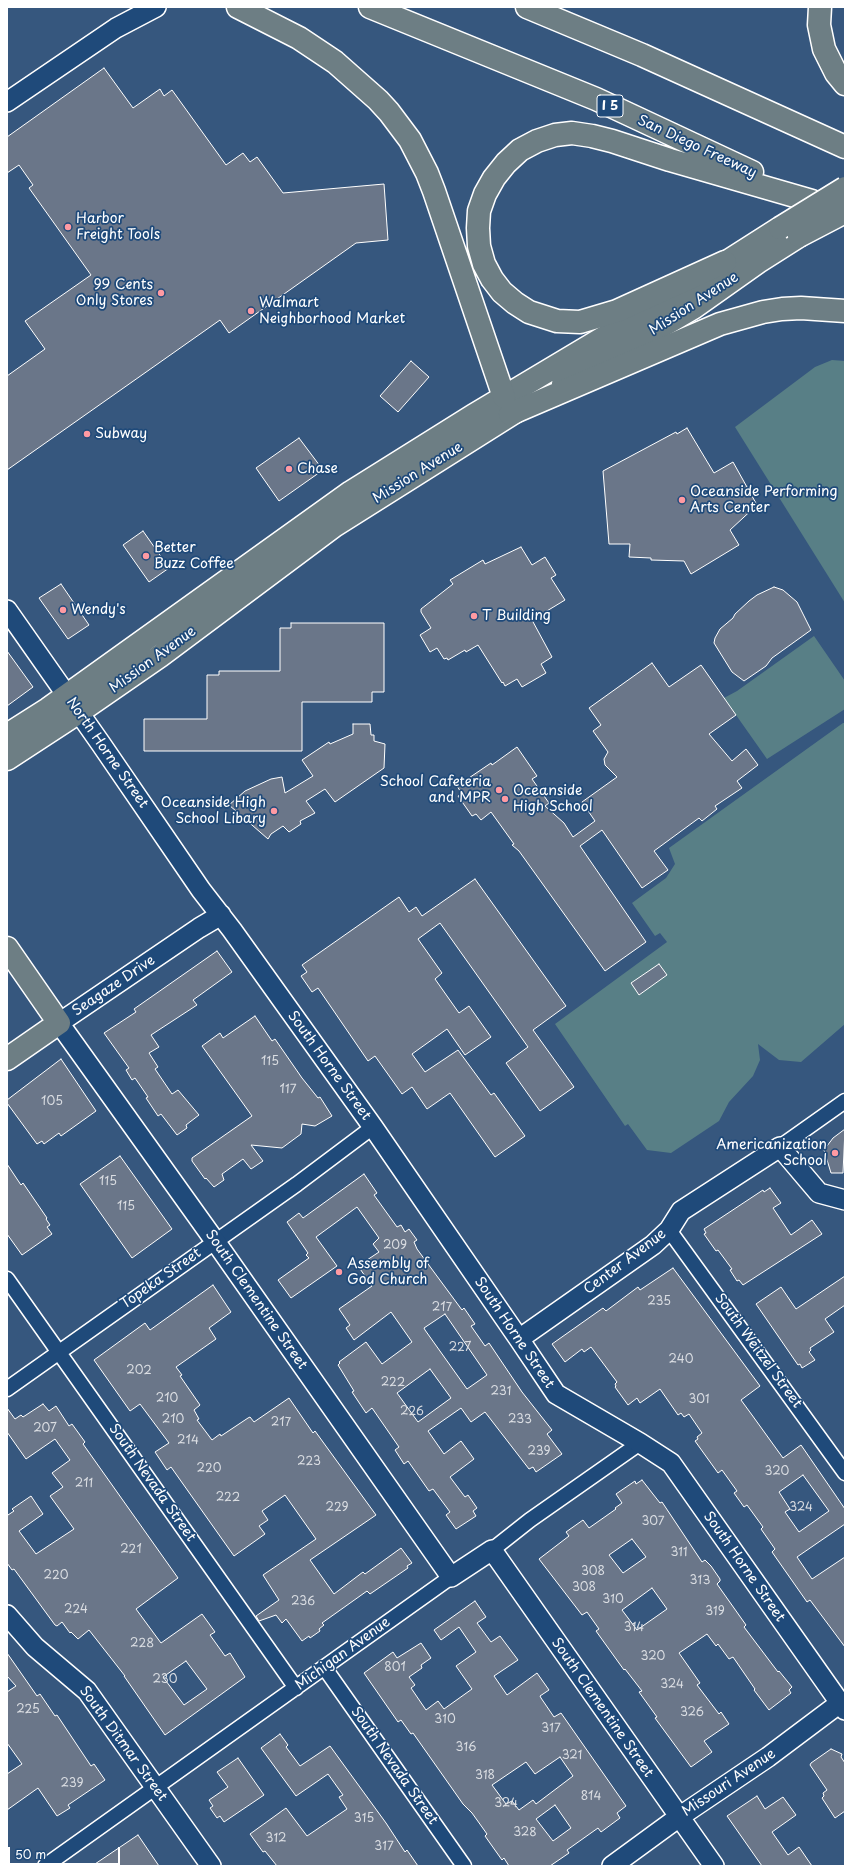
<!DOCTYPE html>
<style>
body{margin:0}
#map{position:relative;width:852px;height:1873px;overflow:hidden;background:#36577e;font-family:"Playpen Sans",sans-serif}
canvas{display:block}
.frame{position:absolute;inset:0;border:8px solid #fff;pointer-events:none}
.scale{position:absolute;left:8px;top:1847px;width:112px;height:18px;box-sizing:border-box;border:2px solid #fff;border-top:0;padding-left:5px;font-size:12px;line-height:14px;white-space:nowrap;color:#fff;-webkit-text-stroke:3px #1f4a7a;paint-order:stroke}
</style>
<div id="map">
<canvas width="852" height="1873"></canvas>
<div class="frame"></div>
<div class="scale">50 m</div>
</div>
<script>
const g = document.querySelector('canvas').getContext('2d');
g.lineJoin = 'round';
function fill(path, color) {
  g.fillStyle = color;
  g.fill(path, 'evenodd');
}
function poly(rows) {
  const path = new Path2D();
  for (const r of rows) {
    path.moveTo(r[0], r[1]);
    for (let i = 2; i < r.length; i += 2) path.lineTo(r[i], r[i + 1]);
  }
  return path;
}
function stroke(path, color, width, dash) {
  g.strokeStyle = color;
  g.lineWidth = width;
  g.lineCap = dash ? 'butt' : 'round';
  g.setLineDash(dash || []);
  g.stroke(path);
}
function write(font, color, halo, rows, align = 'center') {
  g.font = font + ' "Playpen Sans",sans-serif';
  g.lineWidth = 3.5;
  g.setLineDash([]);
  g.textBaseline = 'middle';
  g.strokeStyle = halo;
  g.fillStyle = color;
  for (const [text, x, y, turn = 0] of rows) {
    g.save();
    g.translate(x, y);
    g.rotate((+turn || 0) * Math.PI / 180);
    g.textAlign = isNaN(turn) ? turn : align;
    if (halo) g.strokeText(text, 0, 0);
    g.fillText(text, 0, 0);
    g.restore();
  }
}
fill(poly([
 [832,360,845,361,845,603,735,427,815,367],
 [814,636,845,681,845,709,767,759,724,698,737,691],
 [843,723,845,723,845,1024,801,1062,779,1060,758,1044,760,1060,753,1076,729,1102,719,1121,671,1153,647,1150,628,1124,625,1126,555,1024,667,942,660,933,655,936,632,903,666,878,675,864,669,848]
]), '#587f86');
const building = poly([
 [104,68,133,108,160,89,164,96,172,90,226,165,243,153,250,162,257,157,283,193,384,184,388,240,356,243,229,333,220,320,7,470,7,376,45,349,25,321,91,275,29,188,33,185,19,165,7,173,7,137,104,68],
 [411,361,429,377,398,412,380,396,411,361],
 [687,428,714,473,733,462,757,505,730,530,739,545,691,574,684,561,651,560,651,558,629,557,630,544,609,544,603,471,676,432,677,434,687,428],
 [299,438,323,470,279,501,256,468,299,438],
 [143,531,169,568,149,582,123,545,143,531],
 [521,547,532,565,545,557,556,575,551,578,565,600,532,620,552,657,541,664,546,673,522,687,517,679,505,686,503,682,502,683,478,645,466,652,465,650,448,660,447,658,444,659,437,648,430,652,420,635,431,628,421,612,421,609,453,584,450,580,483,560,485,564,521,547],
 [61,584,89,625,68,639,39,598,61,584],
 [774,587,783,590,797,602,811,630,772,658,766,666,744,681,732,672,714,643,715,638,720,629,733,618,735,614,749,601,757,595,774,587],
 [291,623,384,623,384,692,372,692,372,702,302,702,302,751,144,751,144,719,207,719,207,675,219,675,219,671,280,671,280,628,291,628,291,623],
 [7,651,33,687,7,706,7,651],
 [652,663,669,687,701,665,736,715,709,734,732,761,746,749,758,765,737,781,742,788,715,806,717,809,702,821,699,818,654,851,668,870,642,888,602,830,580,846,646,942,605,971,519,851,512,845,514,844,491,812,481,820,476,814,472,816,458,796,462,794,457,786,491,763,492,765,517,747,537,776,532,779,549,803,545,806,564,823,573,837,595,821,582,802,617,777,605,765,604,759,608,752,593,731,601,725,589,708,652,663],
 [353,724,370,724,371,735,374,735,374,741,385,744,384,768,335,802,325,789,306,801,315,813,300,821,301,824,289,832,283,826,271,834,268,839,229,805,245,791,271,779,282,777,285,793,313,776,302,760,329,742,330,744,353,734,353,724],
 [475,879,566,1006,533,1030,574,1087,540,1111,506,1063,528,1047,440,923,418,939,442,973,435,979,459,1013,469,1006,491,1037,465,1055,447,1029,412,1054,425,1072,458,1050,491,1095,494,1093,525,1136,495,1157,450,1093,427,1109,412,1087,402,1094,375,1056,368,1061,318,988,312,992,301,976,307,972,302,965,399,897,409,912,416,907,422,916,475,879],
 [217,951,232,972,193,1000,197,1005,151,1035,159,1047,149,1053,158,1067,155,1069,172,1094,178,1090,199,1115,186,1125,187,1128,177,1135,161,1114,158,1116,146,1098,148,1097,135,1078,132,1080,126,1070,129,1068,104,1033,136,1012,134,1009,217,951],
 [659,964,667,975,639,995,631,983,659,964],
 [255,1016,272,1041,275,1039,302,1078,318,1098,320,1097,332,1116,315,1126,302,1124,301,1134,282,1148,251,1145,263,1161,251,1169,243,1159,222,1174,224,1180,214,1187,206,1178,205,1179,192,1161,192,1158,252,1116,202,1046,220,1033,223,1038,255,1016],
 [61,1059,96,1111,61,1136,59,1133,44,1144,42,1141,37,1144,7,1103,7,1100,61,1059],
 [845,1129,843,1173,831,1173,824,1150,833,1138,845,1129],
 [120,1156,172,1229,132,1258,80,1184,120,1156],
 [7,1164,21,1185,23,1183,47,1218,46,1219,50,1225,47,1227,52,1234,22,1255,7,1234,7,1164],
 [364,1174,377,1193,374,1195,397,1227,401,1225,405,1232,409,1229,417,1240,414,1242,417,1249,462,1310,464,1308,475,1324,471,1326,485,1346,489,1343,522,1392,552,1430,547,1434,562,1454,536,1472,533,1467,529,1469,485,1412,471,1422,461,1408,428,1431,444,1454,461,1441,474,1459,450,1477,465,1497,468,1495,477,1508,473,1511,476,1516,456,1529,446,1515,450,1512,433,1489,429,1491,408,1461,404,1464,395,1450,399,1447,372,1408,366,1413,352,1392,354,1391,338,1365,340,1363,339,1362,366,1342,382,1364,412,1342,391,1312,354,1340,346,1328,350,1325,339,1309,372,1286,358,1266,379,1252,373,1244,379,1238,357,1207,316,1237,337,1266,291,1298,278,1280,309,1258,306,1255,308,1253,287,1222,299,1213,303,1218,364,1174],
 [445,1314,487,1375,467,1389,425,1330,424,1328,445,1314],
 [430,1369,451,1398,418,1422,397,1393,430,1369],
 [770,1188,781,1203,773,1208,791,1235,812,1220,822,1234,743,1285,739,1280,737,1281,730,1270,732,1269,718,1250,716,1251,704,1234,706,1233,704,1229,763,1190,764,1192,770,1188],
 [673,1268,760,1386,741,1400,752,1415,783,1458,801,1445,845,1509,845,1524,797,1557,812,1579,845,1557,845,1647,810,1600,807,1602,772,1552,775,1549,761,1529,763,1527,747,1505,744,1507,734,1493,737,1491,722,1470,718,1473,695,1441,698,1439,697,1437,702,1433,689,1414,684,1417,681,1413,678,1415,660,1389,640,1403,637,1398,628,1405,615,1387,616,1386,615,1384,617,1382,591,1347,584,1352,582,1349,565,1362,552,1344,603,1308,606,1311,638,1287,640,1290,673,1268],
 [803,1475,829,1511,799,1532,785,1512,790,1509,779,1492,803,1475],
 [845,1276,845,1305,825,1319,834,1332,810,1348,811,1350,809,1352,815,1360,802,1368,800,1364,798,1365,756,1304,781,1287,796,1309,845,1276],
 [213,1285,231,1312,209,1328,216,1339,176,1367,182,1375,180,1376,200,1405,194,1410,199,1419,197,1420,212,1440,220,1434,221,1436,248,1418,250,1417,254,1422,289,1398,313,1433,315,1431,376,1515,310,1560,334,1594,363,1572,365,1574,401,1548,412,1563,407,1566,408,1568,370,1594,367,1591,322,1623,324,1625,319,1629,320,1631,310,1638,309,1636,302,1641,286,1619,282,1623,276,1615,259,1621,256,1616,279,1600,263,1575,316,1539,285,1495,262,1511,268,1520,259,1526,265,1534,234,1556,171,1467,167,1470,155,1452,169,1443,140,1404,130,1411,94,1360,145,1323,150,1330,213,1285],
 [43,1404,49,1411,56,1406,69,1426,72,1424,85,1442,83,1444,178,1578,136,1609,161,1643,202,1614,215,1632,210,1635,225,1656,230,1653,245,1677,165,1735,124,1676,125,1676,89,1630,78,1639,71,1632,70,1633,62,1622,57,1626,55,1625,14,1569,12,1570,7,1563,7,1513,8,1515,14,1511,12,1509,31,1496,43,1514,19,1531,36,1554,74,1529,50,1496,63,1487,52,1473,70,1460,55,1439,26,1459,7,1432,7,1408,15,1419,21,1415,23,1417,43,1404],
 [186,1661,207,1689,184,1705,163,1677,186,1661],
 [642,1480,660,1503,662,1502,702,1562,705,1560,711,1566,720,1579,720,1581,717,1584,746,1625,744,1627,778,1672,779,1671,792,1687,789,1690,791,1693,769,1710,754,1690,755,1689,733,1657,729,1659,718,1644,716,1646,707,1634,679,1653,700,1683,697,1685,719,1714,721,1712,729,1724,704,1741,712,1752,691,1767,655,1718,657,1717,639,1692,642,1691,625,1669,624,1670,596,1631,599,1629,587,1612,582,1615,539,1559,569,1536,566,1532,583,1520,589,1528,616,1509,615,1508,622,1503,616,1494,635,1481,636,1484,642,1480],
 [632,1539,646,1557,623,1573,609,1555,632,1539],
 [652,1588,667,1609,637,1630,622,1610,652,1588],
 [475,1601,486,1617,477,1623,491,1642,500,1636,518,1660,494,1676,507,1695,537,1673,549,1690,540,1696,541,1698,554,1717,561,1713,626,1806,617,1813,620,1818,601,1832,598,1828,567,1850,569,1853,550,1866,509,1866,504,1858,502,1860,485,1836,487,1834,472,1813,463,1804,413,1733,411,1734,401,1720,398,1722,364,1673,393,1652,397,1658,421,1643,431,1658,421,1665,422,1668,409,1677,415,1685,411,1688,426,1710,438,1701,444,1709,472,1689,456,1666,476,1652,459,1627,441,1640,434,1630,475,1601],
 [560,1757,573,1776,536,1804,533,1800,519,1810,512,1801,506,1804,492,1785,526,1762,535,1774,560,1757],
 [555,1805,571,1828,553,1841,536,1819,555,1805],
 [7,1653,37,1696,40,1694,55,1716,57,1715,91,1766,94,1764,105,1780,68,1805,70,1808,57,1816,38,1788,7,1810,7,1774,22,1764,7,1743,7,1692,16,1686,7,1676,7,1653],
 [280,1734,288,1745,286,1747,300,1766,330,1746,386,1823,405,1852,407,1850,418,1866,277,1866,265,1851,263,1852,250,1834,286,1808,307,1836,347,1809,339,1797,343,1795,328,1774,296,1796,261,1748,280,1734],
 [831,1749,842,1754,841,1757,845,1763,845,1811,835,1818,822,1798,824,1796,823,1793,827,1790,810,1765,811,1763,831,1749],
 [238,1758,264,1795,224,1822,220,1816,217,1818,210,1808,213,1806,209,1800,228,1787,217,1772,238,1758],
 [757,1796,765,1809,783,1797,796,1815,772,1832,788,1855,799,1847,812,1866,762,1866,727,1816,757,1796],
 [138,1835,159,1866,92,1866,138,1835]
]);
fill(building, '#6a7689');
stroke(building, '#fff', 1);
const street = poly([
 [780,1147,845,1101],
 [669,1230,845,1473],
 [7,1279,296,1688],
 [7,1389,297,1184,373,1127],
 [492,1550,530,1520,640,1443],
 [324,1667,464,1866],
 [45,1866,451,1577]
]);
const secondary = poly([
 [7,102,116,28,156,7],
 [7,610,101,744,201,890,232,930,373,1127,519,1339,556,1394,640,1443,671,1463,845,1710],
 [221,915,199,928,59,1023,215,1241,451,1577,492,1550,714,1866],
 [519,1339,653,1245,669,1230,681,1211,780,1147,819,1193,845,1200],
 [7,1615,35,1647,87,1691,211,1866],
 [612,1866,679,1817,768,1757,840,1703]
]);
const primary = poly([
 [563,384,693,308,758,262,799,236],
 [7,735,48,709,351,492,474,415,675,295,780,228],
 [7,759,79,712,160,656,334,526,526,405],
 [7,948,59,1023,7,1059]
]);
const highway = poly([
 [238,7,299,38,335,62,378,100,389,112,410,140,427,173,434,191,504,397],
 [370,7,596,99,752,172],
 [527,7,642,55,845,147],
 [820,7,819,25,824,49,836,73,845,84],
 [725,262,617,311,580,322,557,321,529,312,515,303,502,292,492,279,484,264,479,246,478,228,479,211,485,194,494,178,506,163,520,150,537,141,555,135,572,133,592,136,612,141,670,160,812,201],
 [510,414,720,324,763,312,782,309,801,308,845,311]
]);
stroke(street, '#fff', 17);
stroke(secondary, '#fff', 22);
stroke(primary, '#fff', 25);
stroke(highway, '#fff', 25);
stroke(street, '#1f4a7a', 14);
stroke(secondary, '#1f4a7a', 19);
stroke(primary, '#6d7e84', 22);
stroke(highway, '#6d7e84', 22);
const primaryBridge = poly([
 [780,228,845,188],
 [799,236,845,212]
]);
stroke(primaryBridge, '#fff', 25, []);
stroke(primaryBridge, '#6d7e84', 22);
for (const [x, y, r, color] of [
 [68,227,4,"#ff9aa2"],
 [161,293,4,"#ff9aa2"],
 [251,311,4,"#ff9aa2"],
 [87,434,4,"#ff9aa2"],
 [289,469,4,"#ff9aa2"],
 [682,500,4,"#ff9aa2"],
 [146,556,4,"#ff9aa2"],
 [63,610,4,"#ff9aa2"],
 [474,616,4,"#ff9aa2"],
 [499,790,4,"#ff9aa2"],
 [505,799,4,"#ff9aa2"],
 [274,811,4,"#ff9aa2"],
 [835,1153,4,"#ff9aa2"],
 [339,1272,4,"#ff9aa2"]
]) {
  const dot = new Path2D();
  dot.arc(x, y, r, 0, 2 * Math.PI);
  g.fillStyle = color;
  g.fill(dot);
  stroke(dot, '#1f4a7a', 1.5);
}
write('12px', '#dadde2', null, [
 ["115",270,1062],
 ["117",288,1090],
 ["105",52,1102],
 ["115",108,1182],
 ["115",126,1207],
 ["209",395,1246],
 ["235",659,1302],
 ["217",442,1308],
 ["227",460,1348],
 ["240",681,1360],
 ["202",139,1371],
 ["222",393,1383],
 ["231",501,1392],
 ["210",167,1399],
 ["301",699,1400],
 ["226",412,1412],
 ["210",173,1420],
 ["233",520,1420],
 ["217",281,1423],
 ["207",45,1429],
 ["214",188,1441],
 ["239",539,1452],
 ["223",309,1462],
 ["220",209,1469],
 ["320",777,1472],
 ["211",84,1484],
 ["222",228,1498],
 ["229",337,1508],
 ["324",801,1508],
 ["307",653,1522],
 ["221",131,1550],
 ["311",679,1553],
 ["308",593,1572],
 ["220",56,1576],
 ["313",700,1581],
 ["308",584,1588],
 ["310",613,1600],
 ["236",303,1602],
 ["224",76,1610],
 ["319",715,1612],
 ["314",634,1628],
 ["228",142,1644],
 ["320",653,1657],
 ["801",395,1668],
 ["230",165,1680],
 ["324",672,1685],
 ["225",28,1710],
 ["326",692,1713],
 ["310",445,1720],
 ["317",551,1729],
 ["316",466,1748],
 ["321",572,1756],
 ["318",485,1776],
 ["239",72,1784],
 ["814",591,1797],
 ["324",506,1804],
 ["315",364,1819],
 ["328",525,1833],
 ["312",276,1839],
 ["317",384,1847]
]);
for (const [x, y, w] of [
 [610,106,26]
]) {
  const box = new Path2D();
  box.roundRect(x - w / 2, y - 11, w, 22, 3);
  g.fillStyle = '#1f4a7a';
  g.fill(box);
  stroke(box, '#fff', 1);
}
write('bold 13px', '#fff', null, [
 ["I 5",610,106]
]);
write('14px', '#fff', '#1f4a7a', [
 ["San Diego Freeway",697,147,25],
 ["Mission Avenue",694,304,-33],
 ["Mission Avenue",418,473,-32],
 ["Mission Avenue",153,660,-36],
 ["North Horne Street",107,753,55],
 ["Seagaze Drive",114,986,-34],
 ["South Horne Street",329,1066,54],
 ["Center Avenue",625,1262,-37],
 ["Topeka Street",161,1279,-35],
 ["South Clementine Street",256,1300,55],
 ["South Horne Street",514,1333,56],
 ["South Weitzel Street",758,1351,54],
 ["South Nevada Street",152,1483,55],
 ["South Horne Street",744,1567,55],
 ["Michigan Avenue",343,1654,-36],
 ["South Clementine Street",602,1708,55],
 ["South Ditmar Street",123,1744,54],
 ["South Nevada Street",394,1766,55],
 ["Missouri Avenue",729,1783,-34]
]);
write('14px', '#fff', '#1f4a7a', [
 ["Harbor",76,219],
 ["Freight Tools",76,235],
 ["99 Cents",153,285,"right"],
 ["Only Stores",153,301,"right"],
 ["Walmart",259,303],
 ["Neighborhood Market",259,319],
 ["Subway",95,434],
 ["Chase",297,469],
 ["Oceanside Performing",690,492],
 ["Arts Center",690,508],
 ["Better",154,548],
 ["Buzz Coffee",154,564],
 ["Wendy's",71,610],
 ["T Building",482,616],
 ["School Cafeteria",491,782,"right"],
 ["and MPR",491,798,"right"],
 ["Oceanside",513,791],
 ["High School",513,807],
 ["Oceanside High",266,803,"right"],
 ["School Libary",266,819,"right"],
 ["Americanization",827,1145,"right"],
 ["School",827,1161,"right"],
 ["Assembly of",347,1264],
 ["God Church",347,1280]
], 'left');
</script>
